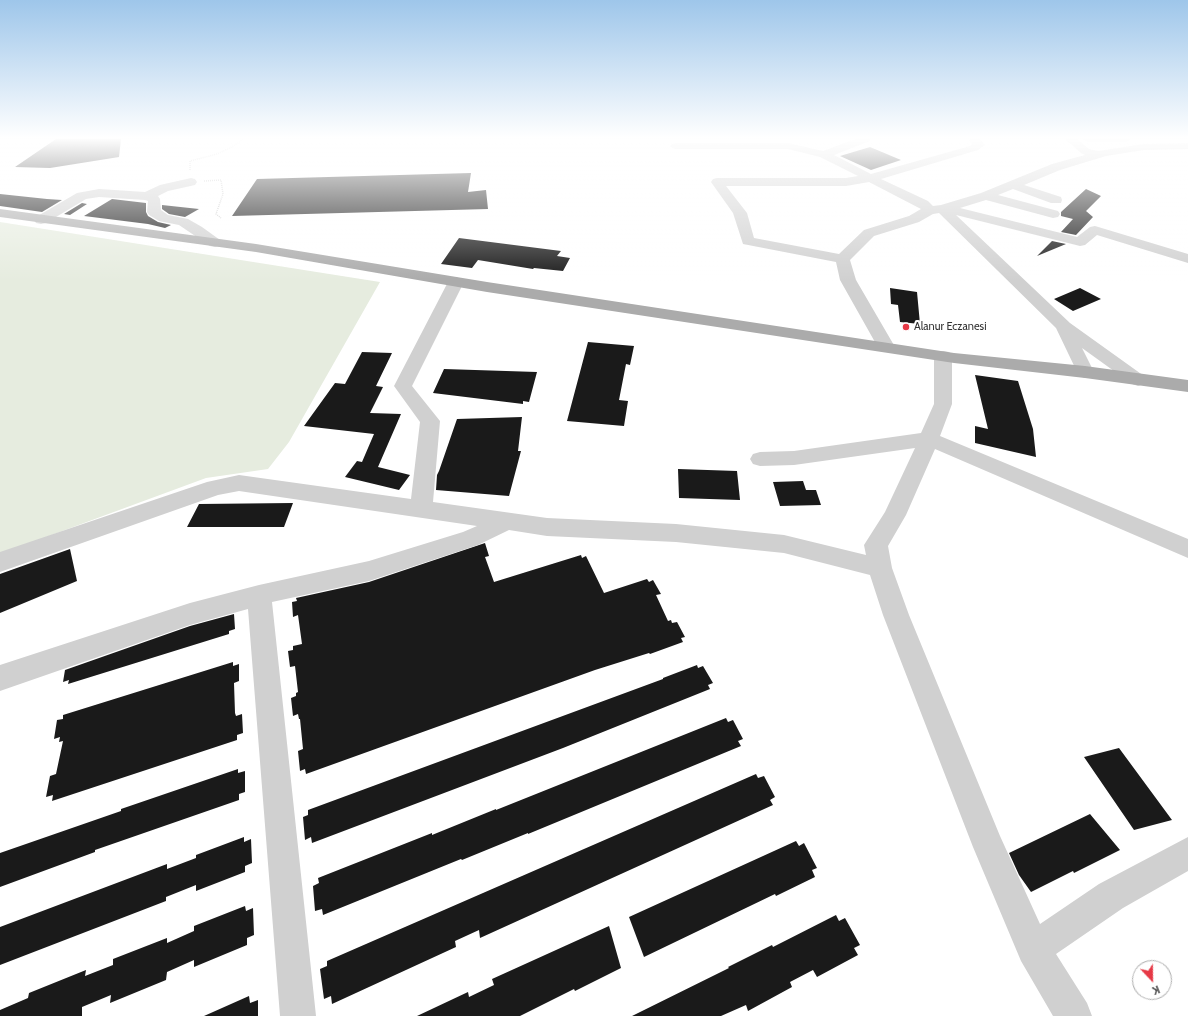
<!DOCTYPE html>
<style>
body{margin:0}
#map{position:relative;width:1188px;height:1016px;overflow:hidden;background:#fff;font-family:Cabin,sans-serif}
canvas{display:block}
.north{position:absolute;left:1132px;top:960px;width:40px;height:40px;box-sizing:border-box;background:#fff;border:1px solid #adadad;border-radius:50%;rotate:158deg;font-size:11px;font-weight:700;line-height:16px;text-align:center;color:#333}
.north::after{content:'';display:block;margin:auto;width:14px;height:18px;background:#e63946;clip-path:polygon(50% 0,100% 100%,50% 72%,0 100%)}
</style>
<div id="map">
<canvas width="1188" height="1016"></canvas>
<div class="north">K</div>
</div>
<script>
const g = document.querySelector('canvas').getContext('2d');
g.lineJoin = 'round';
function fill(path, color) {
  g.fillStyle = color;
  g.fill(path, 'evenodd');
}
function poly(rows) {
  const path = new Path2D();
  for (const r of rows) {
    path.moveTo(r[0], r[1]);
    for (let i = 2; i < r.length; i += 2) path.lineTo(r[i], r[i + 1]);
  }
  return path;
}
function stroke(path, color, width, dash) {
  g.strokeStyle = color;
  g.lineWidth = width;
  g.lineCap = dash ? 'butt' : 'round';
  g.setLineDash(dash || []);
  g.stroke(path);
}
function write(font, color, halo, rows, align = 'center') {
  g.font = font + ' Cabin,sans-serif';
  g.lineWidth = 4;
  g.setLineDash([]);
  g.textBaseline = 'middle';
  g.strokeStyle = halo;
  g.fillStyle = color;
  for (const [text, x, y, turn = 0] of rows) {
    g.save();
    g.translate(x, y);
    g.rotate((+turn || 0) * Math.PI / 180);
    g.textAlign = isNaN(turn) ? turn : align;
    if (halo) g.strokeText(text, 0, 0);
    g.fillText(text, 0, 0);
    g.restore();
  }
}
fill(poly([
 [0,222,380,282,289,442,268,469,206,478,0,554]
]), '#e6ecdf');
fill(poly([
 [56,139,121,139,119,157,50,168,15,167],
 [870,147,901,160,871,170,840,156],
 [471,173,468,192,486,190,488,209,232,216,257,179],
 [1086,189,1101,196,1086,211,1093,217,1076,235,1061,232,1073,219,1061,216,1061,212],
 [0,194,47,199,62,200,42,212,0,206],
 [112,199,146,203,146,212,148,216,158,222,171,225,165,228,148,224,84,216],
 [82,203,87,204,70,215,64,214],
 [162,205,199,209,185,217,169,214,162,209],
 [459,238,561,251,557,256,570,258,563,271,534,268,533,269,478,260,472,268,441,264],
 [1052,241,1066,244,1037,256],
 [890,288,917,292,920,324,900,322,898,305,891,304],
 [1080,288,1101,299,1073,311,1054,299],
 [588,342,634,346,630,365,626,364,619,400,628,401,624,426,567,421],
 [362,352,392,353,376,386,383,387,370,413,401,414,378,467,410,475,399,490,345,477,357,461,362,462,374,434,304,426,335,383,345,384],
 [444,369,537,372,529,402,523,401,523,404,433,393],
 [975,375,1018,381,1033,429,1036,457,975,443,975,426,988,429],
 [522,417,518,451,521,451,509,496,436,490,437,475,439,471,457,419],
 [678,469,737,471,740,500,679,498],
 [803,481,806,490,816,490,821,505,780,506,773,482],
 [293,503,284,527,187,527,199,504],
 [485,543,489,556,485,557,494,582,581,555,582,558,586,556,604,593,647,579,649,582,653,580,661,594,656,595,668,621,671,620,672,623,677,622,685,637,681,638,683,642,650,654,649,653,595,670,306,774,305,769,300,771,298,751,303,749,300,719,299,719,298,714,293,716,291,698,296,696,296,693,298,692,295,666,290,667,288,651,293,650,293,646,302,644,298,615,293,617,292,602,297,601,296,598,369,582],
 [70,549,77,581,0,613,0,574],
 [234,614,235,629,229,631,229,634,68,684,69,680,63,682,65,670,190,626],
 [233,662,233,666,239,664,239,681,234,683,235,713,236,716,242,714,243,733,237,735,237,740,52,801,53,795,46,797,50,776,56,774,63,741,59,742,60,737,54,739,57,720,63,719,63,715],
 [697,665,698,668,703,666,713,683,708,685,710,689,563,748,312,843,311,837,305,840,303,817,308,815,308,810,663,679,663,678],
 [726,718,728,722,733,720,743,739,738,741,741,746,528,834,528,833,462,860,461,859,323,915,322,909,315,911,313,886,319,883,318,878,432,833,432,835,496,809,496,810],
 [1119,748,1172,820,1134,830,1084,757],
 [238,769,238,773,245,771,245,792,239,794,239,800,95,850,95,852,0,887,0,853,121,811,121,809],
 [756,774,758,778,764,776,775,797,770,800,773,805,480,938,479,930,455,941,456,947,332,1004,331,996,324,999,320,969,327,966,327,961],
 [1090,814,1120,850,1074,873,1073,871,1031,892,1019,875,1009,853],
 [244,837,244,842,251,839,252,863,245,866,245,872,196,891,196,885,166,897,166,901,0,965,0,927,167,864,167,869,196,858,196,855],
 [796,841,799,846,804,843,817,868,812,870,815,877,776,896,775,894,644,957,629,917],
 [245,906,246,911,253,908,254,935,247,938,247,945,194,967,194,960,167,972,166,980,110,1003,111,995,82,1007,82,1016,0,1016,0,1010,28,998,29,993,86,970,85,976,113,965,113,959,167,938,167,943,194,931,194,926],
 [836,915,839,921,845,918,860,945,854,948,858,955,817,977,813,970,790,982,792,987,748,1011,746,1005,721,1016,632,1016,729,968,728,967,772,945,773,947],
 [609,926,621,968,575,991,574,989,520,1016,417,1016,468,992,469,997,494,985,492,979],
 [249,996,250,1003,258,1000,258,1016,204,1016]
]), '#1a1a1a');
stroke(poly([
 [190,170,190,161,217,154,232,147,243,139],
 [204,181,221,180,223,194,216,214,221,218]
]), '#cdcdcd', 1.5, [1, 1]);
fill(poly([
 [855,139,871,139,870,141,834,155,871,174,970,146,972,144,969,139,980,139,985,145,978,150,881,179,928,201,933,206,941,205,981,193,1052,164,1085,155,1081,153,1065,139,1077,139,1089,149,1098,151,1144,144,1188,143,1188,149,1144,150,1106,156,1060,170,1024,185,1061,197,1062,200,1061,203,1051,203,1013,189,998,195,1058,211,1060,214,1058,217,1053,218,986,200,960,208,1077,237,1090,227,1095,226,1188,254,1188,263,1097,235,1085,245,1080,246,956,215,1070,323,1144,376,1147,380,1144,384,1138,386,1132,384,1082,348,1094,372,1091,376,1085,378,1079,376,1056,328,939,213,933,214,919,222,874,236,850,260,856,280,895,347,892,351,886,352,880,351,840,280,836,262,743,244,733,213,711,182,713,179,717,178,846,178,858,176,820,157,788,149,676,149,672,148,670,146,672,144,676,143,788,143,823,151,855,139],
 [869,182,921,209,909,216,864,230,839,254,754,238,747,213,726,186,846,186,869,182],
 [1083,139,1131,139,1126,142,1088,142,1083,139],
 [191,178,195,179,197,182,195,185,168,191,158,196,160,199,161,210,168,215,188,219,202,227,220,240,222,243,220,246,215,247,210,246,179,225,159,221,149,215,147,212,148,201,145,200,99,197,86,199,46,223,41,224,36,223,34,220,36,217,77,193,99,189,145,192,160,185,191,178],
 [456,277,461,279,464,282,412,386,440,421,433,502,547,518,676,524,784,535,866,555,864,545,885,512,915,448,794,465,760,466,753,464,750,459,753,454,760,452,794,451,921,433,934,404,934,356,937,352,943,351,949,352,952,356,952,404,940,436,1188,539,1188,558,935,449,906,515,888,546,892,568,909,615,1000,836,1040,924,1099,884,1188,837,1188,871,1123,908,1056,954,1087,1003,1092,1016,1053,1016,1021,961,973,847,883,615,870,575,784,553,676,542,547,536,509,530,478,545,369,581,272,602,316,1016,280,1016,248,609,190,625,0,691,0,665,190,603,259,585,369,561,463,532,477,526,239,491,218,495,0,572,0,552,207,482,239,475,411,499,420,422,394,386,448,282,451,279,456,277]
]), '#d0d0d0');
fill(poly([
 [0,209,256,244,487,282,954,353,1085,366,1188,380,1188,392,1085,378,954,363,487,292,256,252,0,217,0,209]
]), '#ababab');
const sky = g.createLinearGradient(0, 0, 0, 281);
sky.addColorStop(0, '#9ec6ea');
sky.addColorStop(0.49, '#fff');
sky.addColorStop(1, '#ffffff00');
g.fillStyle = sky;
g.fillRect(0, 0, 1188, 281);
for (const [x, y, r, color] of [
 [906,327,4,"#e63946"]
]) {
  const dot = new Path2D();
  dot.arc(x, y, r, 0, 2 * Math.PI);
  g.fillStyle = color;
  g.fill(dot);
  stroke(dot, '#fff', 1.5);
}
write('11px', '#333', '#fff', [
 ["Alanur Eczanesi",914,327]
], 'left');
</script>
